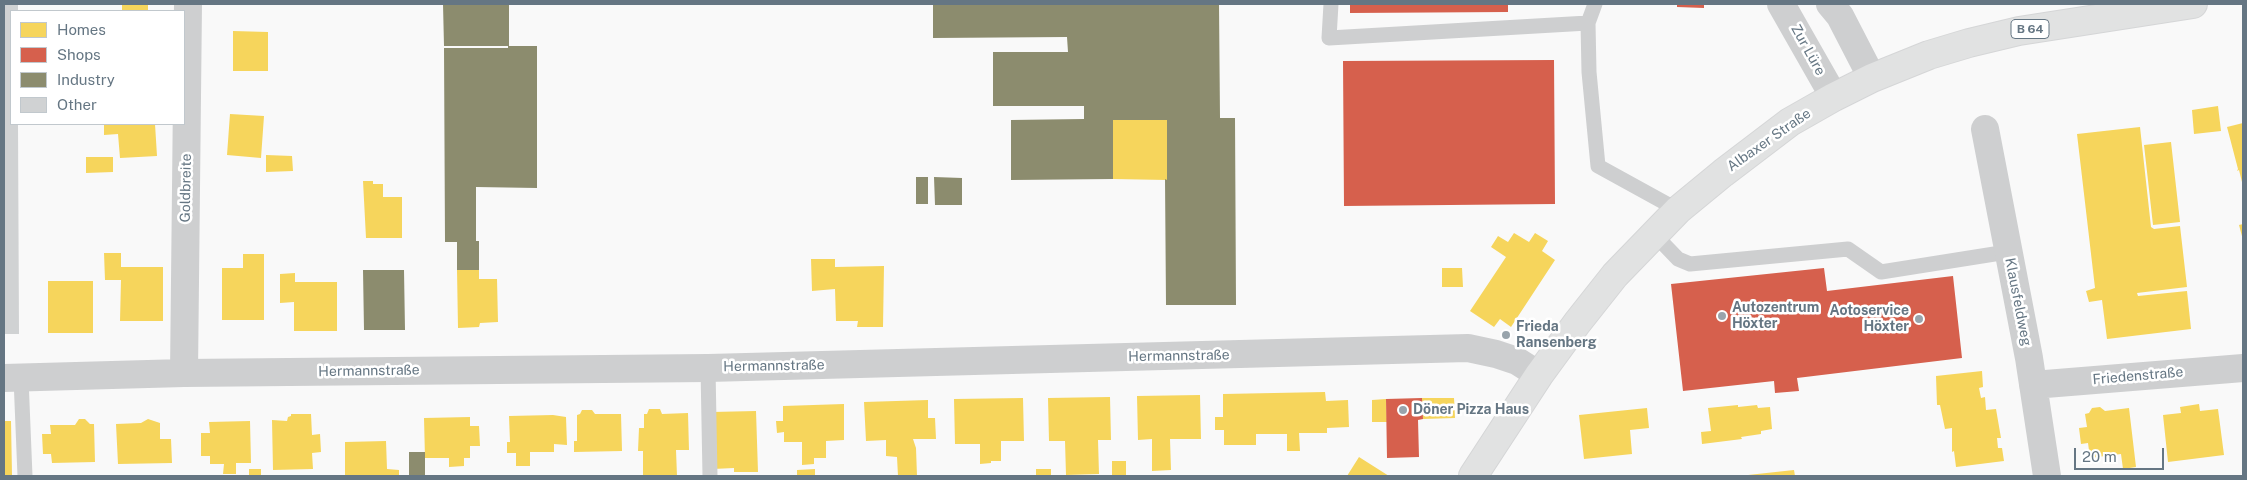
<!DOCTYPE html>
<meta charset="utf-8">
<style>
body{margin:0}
#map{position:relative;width:2247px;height:480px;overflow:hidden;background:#f9f9f9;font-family:"Public Sans",sans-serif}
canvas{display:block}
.frame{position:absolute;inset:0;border:5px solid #657683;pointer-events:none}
.legend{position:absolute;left:10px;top:10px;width:175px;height:115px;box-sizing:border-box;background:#fff;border:1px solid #c1c8cd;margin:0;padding:6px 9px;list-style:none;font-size:15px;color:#657683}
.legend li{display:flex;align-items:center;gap:10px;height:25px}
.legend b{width:25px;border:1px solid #c1c8cd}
.scale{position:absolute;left:2074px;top:448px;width:90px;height:22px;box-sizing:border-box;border:2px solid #657683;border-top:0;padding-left:6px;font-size:15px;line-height:18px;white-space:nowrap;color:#657683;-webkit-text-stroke:4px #fff;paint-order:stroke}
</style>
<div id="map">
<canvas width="2247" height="480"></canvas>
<div class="frame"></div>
<ul class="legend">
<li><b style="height:14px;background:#f6d55c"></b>Homes</li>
<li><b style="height:14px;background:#d6604d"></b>Shops</li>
<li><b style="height:14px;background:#8c8c6e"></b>Industry</li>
<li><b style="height:14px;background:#d0d2d3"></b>Other</li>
</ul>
<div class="scale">20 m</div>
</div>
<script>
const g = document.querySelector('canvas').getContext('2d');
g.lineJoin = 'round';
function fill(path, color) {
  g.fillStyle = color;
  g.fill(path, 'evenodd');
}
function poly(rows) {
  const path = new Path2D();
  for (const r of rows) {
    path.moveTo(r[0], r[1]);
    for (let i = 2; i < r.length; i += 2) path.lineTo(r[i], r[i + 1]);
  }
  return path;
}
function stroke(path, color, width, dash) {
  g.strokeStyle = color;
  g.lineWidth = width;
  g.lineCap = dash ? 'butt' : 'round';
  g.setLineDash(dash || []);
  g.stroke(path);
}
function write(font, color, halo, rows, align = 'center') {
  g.font = font + ' "Public Sans",sans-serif';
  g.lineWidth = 5;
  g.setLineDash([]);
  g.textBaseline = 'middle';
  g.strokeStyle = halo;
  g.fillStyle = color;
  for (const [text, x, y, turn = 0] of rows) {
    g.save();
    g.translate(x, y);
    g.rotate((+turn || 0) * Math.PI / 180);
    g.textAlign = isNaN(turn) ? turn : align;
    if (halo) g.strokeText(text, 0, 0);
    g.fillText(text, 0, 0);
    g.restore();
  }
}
fill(poly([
 [122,4,148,4,148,11,122,11],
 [233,31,268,32,268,71,233,71],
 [2218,106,2221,131,2194,134,2192,110],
 [230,114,264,116,261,158,227,155],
 [1113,120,1167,120,1167,180,1113,179],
 [2243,123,2243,186,2239,170,2237,171,2238,169,2227,127],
 [104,124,155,124,157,156,120,158,118,134,104,135],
 [2140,127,2151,227,2154,229,2180,226,2187,287,2137,293,2138,296,2187,291,2191,329,2107,339,2102,300,2089,302,2086,291,2095,288,2077,134],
 [2171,142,2180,222,2153,225,2144,145],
 [266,155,292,156,293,171,266,172],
 [86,157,113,157,113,172,86,173],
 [363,181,373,181,373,184,383,184,383,197,402,197,402,238,366,238],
 [2243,224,2243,240,2239,225],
 [1514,233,1529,242,1535,233,1548,241,1542,251,1555,260,1511,327,1500,319,1494,327,1470,311,1506,257,1491,247,1498,236,1508,242],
 [104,253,121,253,121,267,163,267,163,321,120,321,121,280,105,280],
 [243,254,264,254,264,320,222,320,222,268,243,268],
 [811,259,835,259,835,267,884,266,883,327,857,327,858,321,836,321,835,289,812,291],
 [1442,268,1462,268,1463,287,1442,287],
 [457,270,479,270,479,279,497,279,498,322,480,323,479,327,458,328],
 [295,273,295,282,337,282,337,331,294,331,294,302,280,303,280,274],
 [48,281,93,281,93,333,48,333],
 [1982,371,1983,387,1979,388,1981,398,1985,397,1986,410,1996,409,2001,438,1997,438,1998,448,2002,448,2004,461,1956,467,1954,451,1952,452,1952,428,1945,429,1940,405,1937,405,1936,376],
 [1325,392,1326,401,1348,400,1349,427,1327,428,1327,433,1299,433,1300,451,1287,451,1287,434,1256,434,1256,445,1224,445,1224,430,1215,430,1215,417,1223,417,1223,394],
 [1200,395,1201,439,1170,439,1171,470,1152,471,1152,439,1138,440,1137,396],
 [1110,397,1111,440,1098,440,1099,474,1066,475,1065,441,1049,441,1048,398],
 [1023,398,1024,441,1001,441,1001,461,991,461,991,463,980,464,980,444,955,444,954,399],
 [1422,398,1454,398,1455,418,1423,419],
 [1386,399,1387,422,1372,422,1372,400],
 [928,400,928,418,935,418,936,439,913,439,916,448,917,476,898,476,897,457,886,456,886,440,866,441,864,402],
 [844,404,844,440,826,441,826,458,814,458,814,464,802,465,802,442,784,442,784,432,777,433,776,421,783,421,783,406],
 [2199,404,2200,411,2218,409,2224,455,2168,462,2163,415,2181,413,2180,407],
 [1738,405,1738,407,1757,405,1758,408,1770,407,1772,429,1761,431,1761,434,1741,437,1742,439,1702,444,1701,432,1711,431,1708,408],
 [2100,407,2105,411,2129,408,2136,467,2123,469,2121,454,2090,458,2088,443,2081,444,2079,428,2087,427,2085,414,2089,413,2092,408],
 [1647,408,1649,428,1630,430,1632,454,1584,459,1579,415],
 [649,409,660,409,662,414,688,413,689,450,676,450,677,476,643,476,643,451,638,451,639,428,644,428,644,414,647,414],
 [582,410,592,410,595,414,621,414,622,451,574,452,574,441,577,441,577,415,580,414],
 [756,411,758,472,734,472,734,468,713,469,712,412],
 [291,414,311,414,312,435,320,434,321,452,312,453,313,469,273,470,272,420,287,421,288,417,291,416],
 [553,415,566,417,567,445,554,444,554,452,530,452,530,466,516,466,516,453,507,453,507,442,510,442,509,416],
 [470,417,470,426,479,426,480,446,470,446,470,458,464,458,464,466,449,467,449,458,425,458,424,418],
 [79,419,85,419,90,424,94,424,95,462,52,463,51,454,43,454,42,434,51,434,50,425,75,425],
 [148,419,160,423,160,439,171,439,172,463,118,464,116,424,141,423],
 [4,421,11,421,12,475,4,475],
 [250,421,251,463,236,463,236,474,223,474,224,464,210,464,210,456,201,456,201,433,210,433,209,422],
 [386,441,387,469,399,470,399,476,345,476,345,442],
 [1359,457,1389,476,1347,476],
 [1112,461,1126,461,1126,476,1112,476],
 [249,469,261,469,261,476,249,476],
 [815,469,815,476,797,476,797,470],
 [1036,469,1051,469,1051,476,1036,476],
 [1794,470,1795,476,1748,476,1748,475]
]), '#f6d55c');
fill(poly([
 [1350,4,1508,4,1508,12,1350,13],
 [1677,4,1704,4,1704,8,1677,7],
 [1554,60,1555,204,1344,206,1343,61],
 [1824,268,1827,291,1953,276,1962,358,1797,378,1799,391,1775,393,1774,381,1683,391,1671,284],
 [1422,398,1423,419,1418,420,1419,457,1387,458,1386,399]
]), '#d6604d');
fill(poly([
 [443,4,509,4,509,46,444,46],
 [933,4,1219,4,1220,118,1235,118,1236,305,1166,305,1165,179,1167,180,1167,120,1113,120,1113,179,1011,180,1011,120,1084,119,1084,106,993,106,993,52,1068,52,1067,37,933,38],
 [508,46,537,46,537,188,476,187,476,241,479,241,479,270,457,270,457,242,445,242,444,48,508,48],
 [916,177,928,177,928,204,916,204],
 [934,177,962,178,962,205,935,205],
 [363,270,404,270,405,330,364,330],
 [409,452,425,452,425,476,409,476]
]), '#8c8c6e');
fill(poly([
 [4,4,18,4,18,11,11,11,11,124,18,124,19,334,4,334]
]), '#d0d2d3');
const primary = poly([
 [1473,476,1539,375,1577,323,1615,275,1678,210,1723,173,1790,122,1834,97,1872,78,1929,55,1969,43,2019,31,2193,4]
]);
stroke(primary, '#d5d6d7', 30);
stroke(poly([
 [1331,4,1329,38,1588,23],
 [1595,4,1588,23,1589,72,1598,166,1678,210],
 [1654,234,1678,259,1690,264,1848,249,1881,272,2007,252],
 [708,368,710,476],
 [21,378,25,476]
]), '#cecfd0', 15);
stroke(poly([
 [1781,4,1834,97],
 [1830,4,1840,16,1872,78],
 [1985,129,2029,358,2047,476],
 [184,373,188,4],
 [4,378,184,373,708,368,1468,348,1496,354,1517,361,1539,375],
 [2033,385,2243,368]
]), '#cecfd0', 28);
stroke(primary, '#e1e2e2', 28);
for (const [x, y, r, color] of [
 [1722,316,5,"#99a4ac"],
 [1919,319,5,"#99a4ac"],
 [1506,335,5,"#99a4ac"],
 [1403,410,5,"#99a4ac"]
]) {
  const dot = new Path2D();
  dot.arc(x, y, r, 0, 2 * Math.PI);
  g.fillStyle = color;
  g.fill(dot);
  stroke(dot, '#fff', 2);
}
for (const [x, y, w] of [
 [2030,29,38]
]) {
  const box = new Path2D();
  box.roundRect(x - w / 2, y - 9.5, w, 19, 4);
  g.fillStyle = '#fff';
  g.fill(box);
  stroke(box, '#657683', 1);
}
write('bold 12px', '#657683', null, [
 ["B 64",2030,29]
]);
write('14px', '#657683', '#fff', [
 ["Zur Lüre",1808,50,61],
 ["Albaxer Straße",1769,140,-35],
 ["Goldbreite",186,188,-89],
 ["Klausfeldweg",2018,302,79],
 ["Hermannstraße",1179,356,-1],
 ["Hermannstraße",774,366,-1],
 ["Hermannstraße",369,371,-1],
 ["Friedenstraße",2138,376,-5]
]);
write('bold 14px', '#657683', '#fff', [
 ["Autozentrum",1732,308],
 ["Höxter",1732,324],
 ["Aotoservice",1909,311,"right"],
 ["Höxter",1909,327,"right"],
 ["Frieda",1516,327],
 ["Ransenberg",1516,343],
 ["Döner Pizza Haus",1413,410]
], 'left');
</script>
